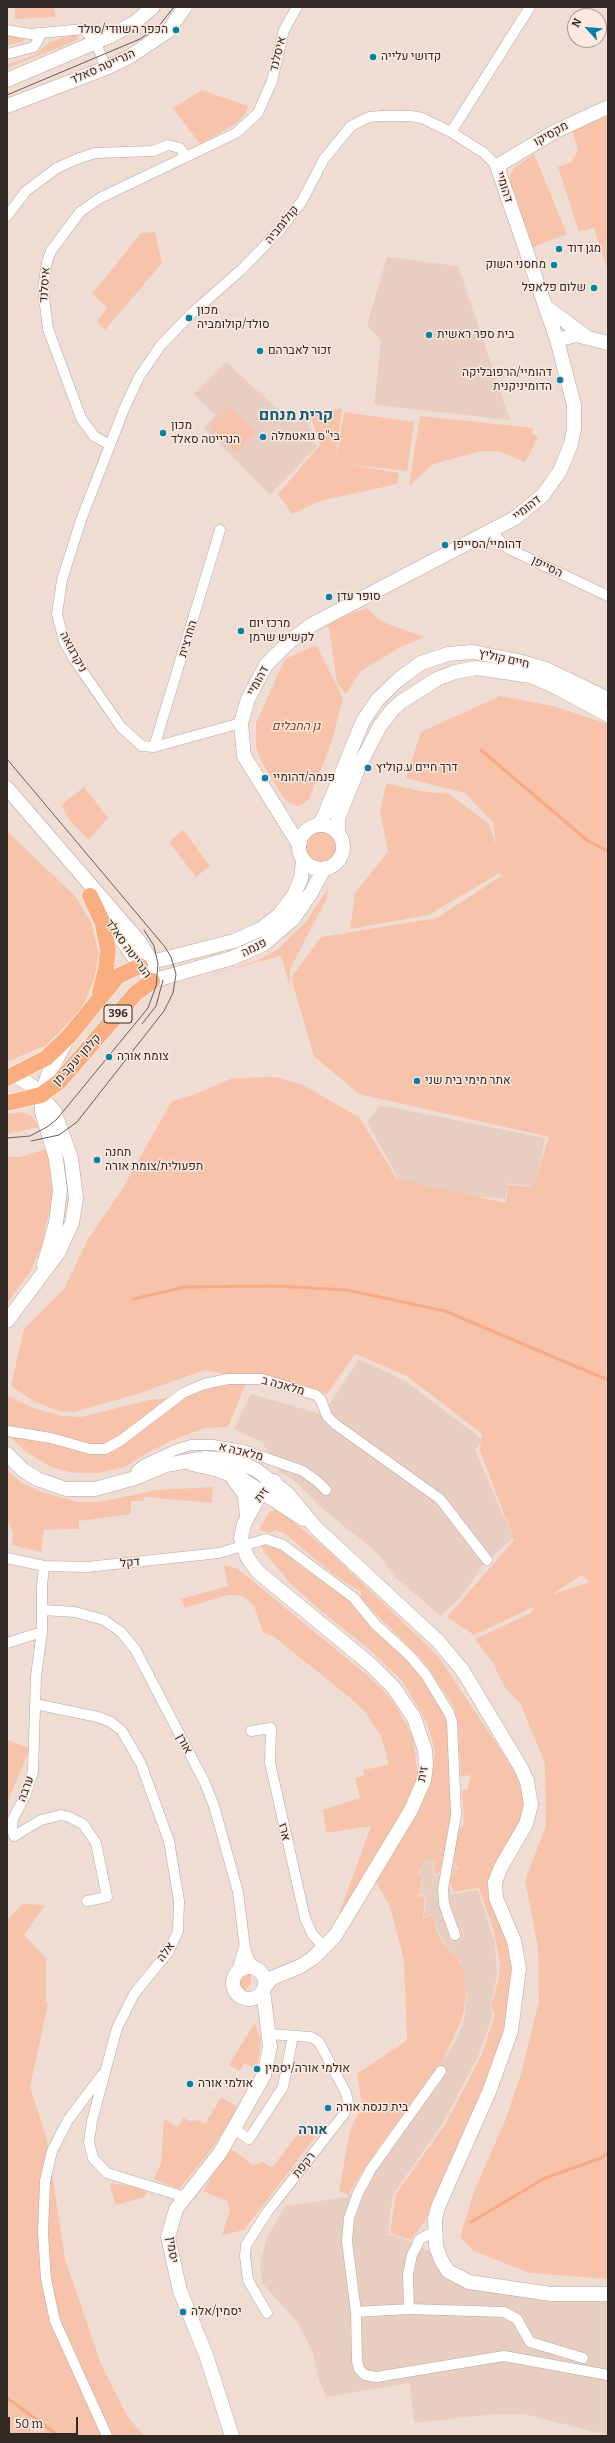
<!DOCTYPE html>
<meta charset="utf-8">
<style>
body{margin:0}
#map{position:relative;width:615px;height:2443px;overflow:hidden;background:#efdcd3;font-family:Bitter,serif}
canvas{display:block}
.frame{position:absolute;inset:0;border:8px solid #302926;pointer-events:none}
.north{position:absolute;left:567px;top:8px;width:40px;height:40px;box-sizing:border-box;background:#fce9e0;border:1px solid #aa9c96;border-radius:50%;rotate:297deg;font-size:11px;font-weight:700;line-height:16px;text-align:center;color:#302926}
.north::after{content:'';display:block;margin:auto;width:14px;height:18px;background:#0580a6;clip-path:polygon(50% 0,100% 100%,50% 72%,0 100%)}
.scale{position:absolute;left:8px;top:2417px;width:70px;height:18px;box-sizing:border-box;border:2px solid #302926;border-top:0;padding-left:5px;font-size:12px;line-height:14px;white-space:nowrap;color:#302926;-webkit-text-stroke:3px #fce9e0;paint-order:stroke}
</style>
<div id="map">
<canvas width="615" height="2443"></canvas>
<div class="frame"></div>
<div class="north">N</div>
<div class="scale">50 m</div>
</div>
<script>
const g = document.querySelector('canvas').getContext('2d');
g.lineJoin = 'round';
function fill(path, color) {
  g.fillStyle = color;
  g.fill(path, 'evenodd');
}
function poly(rows) {
  const path = new Path2D();
  for (const r of rows) {
    if (r.length === 3) {
      path.moveTo(r[0] + r[2], r[1]);
      path.arc(r[0], r[1], r[2], 0, 2 * Math.PI);
      continue;
    }
    path.moveTo(r[0], r[1]);
    for (let i = 2; i < r.length; i += 2) path.lineTo(r[i], r[i + 1]);
  }
  return path;
}
function stroke(path, color, width, dash) {
  g.strokeStyle = color;
  g.lineWidth = width;
  g.lineCap = dash ? 'butt' : 'round';
  g.setLineDash(dash || []);
  g.stroke(path);
}
function write(font, color, halo, rows, align = 'center') {
  g.font = font + ' Bitter,Heebo,serif';
  g.lineWidth = 3;
  g.setLineDash([]);
  g.textBaseline = 'middle';
  g.strokeStyle = halo;
  g.fillStyle = color;
  for (const [text, x, y, turn = 0] of rows) {
    g.save();
    g.translate(x, y);
    g.rotate((+turn || 0) * Math.PI / 180);
    g.textAlign = isNaN(turn) ? turn : align;
    if (halo) g.strokeText(text, 0, 0);
    g.fillText(text, 0, 0);
    g.restore();
  }
}
fill(poly([
 [387,257,458,266,510,420,374,405,381,341,367,325],
 [226,362,293,423,306,417,317,446,270,495,204,428,215,415,194,394],
 [380,1105,545,1138,536,1187,508,1183,505,1199,418,1191,400,1181,367,1122],
 [359,1359,407,1382,483,1440,475,1450,513,1538,482,1566,465,1592,441,1616,396,1578,376,1552,318,1505,296,1482,279,1471,262,1442,234,1429,251,1394,321,1414,331,1402],
 [428,1857,435,1860,432,1872,434,1874,438,1875,452,1862,457,1869,448,1879,451,1894,478,1890,495,1943,497,1976,490,2008,493,2014,478,2057,443,2123,394,2193,390,2213,388,2235,397,2236,429,2251,436,2263,545,2300,608,2302,608,2435,523,2414,497,2414,414,2423,410,2383,327,2397,319,2381,313,2353,299,2324,262,2283,260,2262,267,2238,285,2206,348,2197,375,2154,442,2062,456,2040,464,2019,467,1998,461,1962,444,1942,437,1929,434,1914,424,1917,426,1895,420,1895,423,1875,418,1875]
]), '#e7cec1');
fill(poly([
 [15,7,53,7,56,17,15,19],
 [7,32,26,36,22,42,7,45],
 [70,35,77,35,78,40,7,68,7,65,35,55,50,42],
 [202,90,248,106,246,113,237,123,200,144,173,108],
 [608,115,608,271,594,228,579,232,558,167,571,162,578,150,572,129],
 [534,154,567,234,531,248,508,180,515,167],
 [155,232,162,263,105,330,97,322,107,308,92,294,141,233],
 [229,406,256,432,236,452,209,426],
 [342,408,335,462,344,412,414,422,407,471,346,464,399,473,397,484,320,501,292,514,278,494,320,445,310,415],
 [420,416,533,428,532,433,538,437,525,462,499,451,482,451,433,464,409,486],
 [367,608,378,619,388,624,424,637,397,649,361,671,346,694,337,683,328,622],
 [316,645,343,698,331,744,309,799,302,805,297,806,285,800,260,759,256,746,256,723,285,659],
 [500,696,553,706,608,724,608,2279,530,2273,474,2251,460,2237,475,2189,505,2121,521,2074,539,2001,538,1947,525,1880,546,1826,545,1763,520,1703,504,1686,493,1663,475,1639,531,1613,534,1607,474,1635,447,1617,514,1540,480,1451,482,1434,407,1376,355,1354,327,1394,205,1370,134,1395,74,1412,59,1411,35,1402,11,1386,24,1329,64,1289,88,1239,121,1191,172,1101,193,1095,233,1078,276,1077,303,1085,359,1117,397,1179,506,1203,508,1185,533,1187,549,1137,359,1094,314,1056,291,978,321,937,437,918,501,876,500,873,428,915,350,929,355,893,388,852,380,811,386,783,420,791,449,794,489,824,496,845,493,823,465,793,406,778,421,732],
 [582,1575,589,1582,554,1594,554,1593],
 [84,787,108,818,89,840,70,821,61,805],
 [321,847,18],
 [183,830,210,866,196,877,169,842],
 [7,831,76,897,91,923,99,955,94,979,82,1008,48,1044,7,1062],
 [328,888,327,898,290,969,290,987,281,956,213,974,257,961,278,949,306,922],
 [21,1112,32,1116,39,1127,7,1134,7,1114],
 [46,1149,50,1164,53,1194,42,1245,30,1272,7,1303,7,1157,20,1157],
 [246,1383,228,1427,205,1428,173,1440,147,1453,125,1467,98,1473,75,1473,53,1468,25,1451,7,1434,7,1396,36,1409,63,1416,81,1417,149,1400,189,1396,218,1385],
 [7,1470,22,1483,39,1491,77,1502,100,1502,156,1490,213,1487,212,1503,144,1497,143,1501,131,1501,131,1514,79,1521,79,1529,44,1530,41,1552,12,1545,13,1532,7,1521],
 [277,1509,328,1550,438,1656,514,1770,524,1797,520,1823,498,1861,504,1932,509,1950,512,1973,507,2023,486,2088,426,2219,411,2240,390,2233,396,2194,446,2123,481,2056,495,2014,491,2008,499,1977,500,1964,494,1932,479,1888,453,1892,449,1879,458,1868,453,1861,458,1830,464,1824,462,1791,467,1790,471,1775,461,1777,458,1727,454,1707,424,1662,360,1598,361,1592,333,1574,288,1536,276,1530,270,1533,259,1530,269,1512],
 [260,1543,277,1545,300,1566,353,1601,423,1676,440,1703,448,1723,452,1807,447,1853,442,1862,444,1866,438,1874,433,1872,436,1860,428,1857,417,1875,422,1876,419,1897,425,1896,423,1918,434,1915,436,1930,443,1943,458,1958,464,1973,466,1997,462,2019,443,2060,374,2154,348,2195,339,2191,350,2131,362,2105,357,2074,407,2040,404,1960,391,1909,376,1882,416,1815,431,1783,435,1750,427,1723,403,1682,369,1649,320,1610,290,1583,265,1553],
 [224,1565,236,1568,243,1573,367,1675,384,1691,396,1706,413,1737,417,1771,416,1781,410,1797,345,1912,335,1925,371,1826,326,1833,323,1810,360,1798,355,1778,364,1776,363,1770,388,1765,387,1755,381,1736,365,1712,348,1696,273,1636,263,1632,254,1606,247,1599,239,1595,228,1595,185,1608,181,1599,228,1586],
 [7,1740,30,1748,7,1803],
 [22,1904,45,1905,24,1935,46,1958,46,2002,48,2004,30,2087,47,2139,65,2259,101,2364,128,2417,144,2436,7,2436,7,1920],
 [251,1970,251,1983,244,1992,238,1980],
 [255,2022,261,2041,257,2070,244,2063,240,2071,229,2065],
 [221,2097,239,2108,211,2150,179,2189,154,2179,161,2163,164,2119,178,2127,183,2118,190,2121,198,2120,205,2124],
 [303,2127,316,2136,244,2230,222,2235,230,2210,227,2201,203,2191,230,2148,253,2165,263,2162,272,2168],
 [112,2183,140,2188,147,2192,144,2197,116,2205,110,2186]
]), '#f7c4ab');
stroke(poly([
 [481,750,588,841,608,851],
 [133,1299,185,1287,274,1286,347,1290,445,1311,608,1380],
 [471,2222,545,2178,601,2158,608,2153],
 [7,2398,59,2436]
]), '#f6ab86', 3);
const street = poly([
 [7,30,30,34,84,29,96,43,106,68],
 [7,54,34,47,41,34],
 [451,132,530,7],
 [7,216,26,191,57,168,77,159,95,153,153,151,168,145,180,148,186,157],
 [108,444,94,436,81,418,48,329,43,289,47,262,51,251,80,212,100,198,236,133,258,113,272,81,284,30,297,7],
 [493,531,499,540,509,549,608,596],
 [241,723,154,747,142,746,121,727,74,659,64,641,57,614,62,580,81,520,124,409,139,377,161,345,192,313,241,270,280,230,302,201,324,159,351,126,369,117,381,116,411,116,422,118,451,132,484,153,497,166],
 [154,747,220,530],
 [7,1431,51,1438,90,1449,105,1449,120,1441,183,1393,204,1384,228,1379,262,1379,316,1395,321,1400,327,1416,335,1424,440,1499,487,1560],
 [135,1478,137,1470,143,1465,175,1450,191,1445,213,1445,243,1450,303,1471,318,1482,326,1490],
 [7,1558,44,1566,87,1567,219,1553,266,1539,283,1545,354,1598,375,1624,409,1655,426,1675,449,1713,452,1722,456,1815,443,1889,444,1904,455,1935],
 [44,1566,42,1586,42,1632,36,1676,33,1771,26,1794,13,1819,12,1829,14,1836,41,1820,61,1815,69,1817,83,1824,96,1843,107,1897,87,1901],
 [43,1610,75,1612,104,1620,121,1632,135,1649,205,1783,214,1806,238,1892,245,1948,249,1960,256,1968],
 [7,1643,42,1632],
 [35,1704,98,1717,111,1722,122,1731,141,1764,169,1841,179,1901,178,1931,169,1951,134,1994,117,2028,92,2121,89,2142,93,2158,107,2173,185,2197],
 [251,1731,271,1728,270,1763,305,1918,312,1934,325,1948],
 [237,1971,244,1947],
 [441,2071,371,2169,358,2193,349,2218,347,2241,356,2312,357,2361,359,2369,365,2375,376,2377,504,2356,608,2375],
 [102,2075,68,2120,52,2151,45,2181,43,2233,46,2279,55,2321,107,2436],
 [234,2129,249,2139,283,2087,293,2036],
 [409,2309,408,2274,412,2255,420,2239,434,2232],
 [356,2312,409,2309,504,2312,517,2319,530,2342,583,2358],
 [267,2313,248,2280,245,2256,246,2245,268,2211,344,2114,348,2102,346,2093,319,2042,311,2037,269,2034]
]);
const secondary = poly([
 [7,80,110,36,134,23,153,7],
 [7,106,106,68,129,57,168,31,185,7],
 [546,307,584,335],
 [557,340,576,335,608,343],
 [7,788,138,940,152,962,152,981],
 [319,824,325,814,363,721,378,699,398,680,421,663,448,654,473,652,518,661,546,669,608,699],
 [321,847,22],
 [338,832,338,818,360,764,380,726,392,710,401,702,437,679,455,672,476,668,531,676,554,686,608,715],
 [298,843,244,756,241,723,248,699,266,665,290,641,313,624,515,518,543,495,560,471,571,444,574,429,574,405,557,340,497,166,554,132,608,107],
 [101,911,146,974],
 [144,964,234,941,261,929,279,915,294,895,301,878,303,861],
 [152,981,232,958,264,944,293,919,311,893,324,869],
 [44,1265,56,1223,60,1190,56,1159,42,1112,41,1095,48,1075,65,1044],
 [7,1321,58,1253,72,1223,76,1198,71,1158,54,1111,32,1086,15,1075],
 [7,1454,23,1470,37,1479,66,1489,95,1489,135,1478,166,1465,205,1458,231,1460,255,1469,287,1493,316,1528,438,1641,463,1671,520,1766,527,1781,531,1805,526,1824,501,1867,495,1882,496,1898,514,1941,519,1968,511,2031,489,2092,438,2207,435,2219,436,2246,441,2260,448,2271,469,2282,551,2294,608,2294],
 [192,1464,215,1469,242,1479,303,1519],
 [232,1477,245,1495,247,1517],
 [249,1983,16],
 [264,1988,272,1978,301,1966,313,1958,335,1936,411,1810,424,1780,426,1765,425,1750,414,1718,394,1688,370,1664,258,1572,247,1557,241,1538,244,1524,262,1491,274,1481],
 [232,2436,206,2355,180,2291,168,2237,176,2209,220,2153,264,2075,270,2047,263,1990]
]);
const primary = poly([
 [90,896,102,921,108,949,106,969,100,992],
 [7,1078,46,1058,70,1035,118,976,140,966],
 [7,1103,41,1095,59,1082,136,993,152,981]
]);
stroke(street, '#b8a69d', 11);
stroke(secondary, '#b8a69d', 15);
stroke(primary, '#fff', 17);
stroke(street, '#fff', 10);
stroke(secondary, '#fff', 14);
stroke(primary, '#faae7f', 16);
stroke(poly([
 [7,95,140,39,158,27,174,7],
 [7,759,165,947,171,957,176,974,173,993,164,1011,77,1122,59,1135,31,1141],
 [142,1024,156,1006,163,980],
 [7,1138,30,1136,47,1127,57,1119,148,1008,156,986,158,964,154,946,144,930]
]), '#665c57', 1);
for (const [x, y, r, color] of [
 [176,30,4,"#0580a6"],
 [373,57,4,"#0580a6"],
 [559,249,4,"#0580a6"],
 [554,265,4,"#0580a6"],
 [594,288,4,"#0580a6"],
 [189,318,4,"#0580a6"],
 [429,335,4,"#0580a6"],
 [260,351,4,"#0580a6"],
 [560,380,4,"#0580a6"],
 [163,433,4,"#0580a6"],
 [263,437,4,"#0580a6"],
 [445,545,4,"#0580a6"],
 [329,597,4,"#0580a6"],
 [241,631,4,"#0580a6"],
 [368,768,4,"#0580a6"],
 [265,778,4,"#0580a6"],
 [109,1057,4,"#0580a6"],
 [417,1081,4,"#0580a6"],
 [97,1160,4,"#0580a6"],
 [257,2069,4,"#0580a6"],
 [190,2084,4,"#0580a6"],
 [328,2108,4,"#0580a6"],
 [183,2312,4,"#0580a6"]
]) {
  const dot = new Path2D();
  dot.arc(x, y, r, 0, 2 * Math.PI);
  g.fillStyle = color;
  g.fill(dot);
  stroke(dot, '#fce9e0', 1.5);
}
for (const [x, y, w] of [
 [118,1014,28]
]) {
  const box = new Path2D();
  box.roundRect(x - w / 2, y - 9, w, 18, 3);
  g.fillStyle = '#fce9e0';
  g.fill(box);
  stroke(box, '#302926', 1);
}
write('bold 11px', '#302926', null, [
 ["396",118,1014]
]);
write('12px', '#302926', '#fce9e0', [
 ["הכפר השוודי/סולד",168,30,"right"],
 ["קדושי עלייה",381,57],
 ["מגן דוד",567,249],
 ["מחסני השוק",546,265,"right"],
 ["שלום פלאפל",586,288,"right"],
 ["מכון",197,311],
 ["סולד/קולומביה",197,325],
 ["בית ספר ראשית",437,335],
 ["זכור לאברהם",268,351],
 ["דהומיי/הרפובליקה",552,373,"right"],
 ["הדומיניקנית",552,387,"right"],
 ["מכון",171,426],
 ["הנרייטה סאלד",171,440],
 ["בי\"ס גואטמלה",271,437],
 ["דהומיי/הסייפן",453,545],
 ["סופר עדן",337,597],
 ["מרכז יום",249,624],
 ["לקשיש שרמן",249,638],
 ["דרך חיים ע.קוליץ",376,768],
 ["פנמה/דהומיי",273,778],
 ["צומת אורה",117,1057],
 ["אתר מימי בית שני",425,1081],
 ["תחנה",105,1153],
 ["תפעולית/צומת אורה",105,1167],
 ["אולמי אורה/יסמין",265,2069],
 ["אולמי אורה",198,2084],
 ["בית כנסת אורה",336,2108],
 ["יסמין/אלה",191,2312]
], 'left');
write('12px', '#302926', '#fce9e0', [
 ["איסלנד",278,54,-76],
 ["הנרייטה סאלד",103,67,-24],
 ["מקסיקו",551,134,-29],
 ["דהומיי",504,187,72],
 ["קולומביה",282,225,-51],
 ["איסלנד",45,285,-86],
 ["דהומיי",527,508,-38],
 ["הסייפן",547,567,26],
 ["החרצית",188,639,-73],
 ["ניקרגואה",73,652,62],
 ["חיים קוליץ",504,659,13],
 ["דהומיי",258,681,-61],
 ["פנמה",254,948,-27],
 ["הנרייטה סאלד",128,949,54],
 ["קלמן יעקב מן",77,1060,-48],
 ["מלאכה ב",283,1386,15],
 ["מלאכה א",241,1452,14],
 ["זית",262,1495,-51],
 ["דקל",130,1563,-6],
 ["אורן",184,1744,62],
 ["זית",423,1774,-79],
 ["ערבה",26,1789,-70],
 ["ארז",284,1832,77],
 ["אלה",166,1952,-54],
 ["רקפת",304,2165,-52],
 ["יסמין",172,2250,82]
]);
write('italic 12px', '#84411a', '#fce9e0', [
 ["גן החבלים",296,727]
]);
write('bold 14px', '#135d77', '#fce9e0', [
 ["אורה",313,2130]
]);
write('bold 16px', '#135d77', '#fce9e0', [
 ["קרית מנחם",296,416]
]);
</script>
